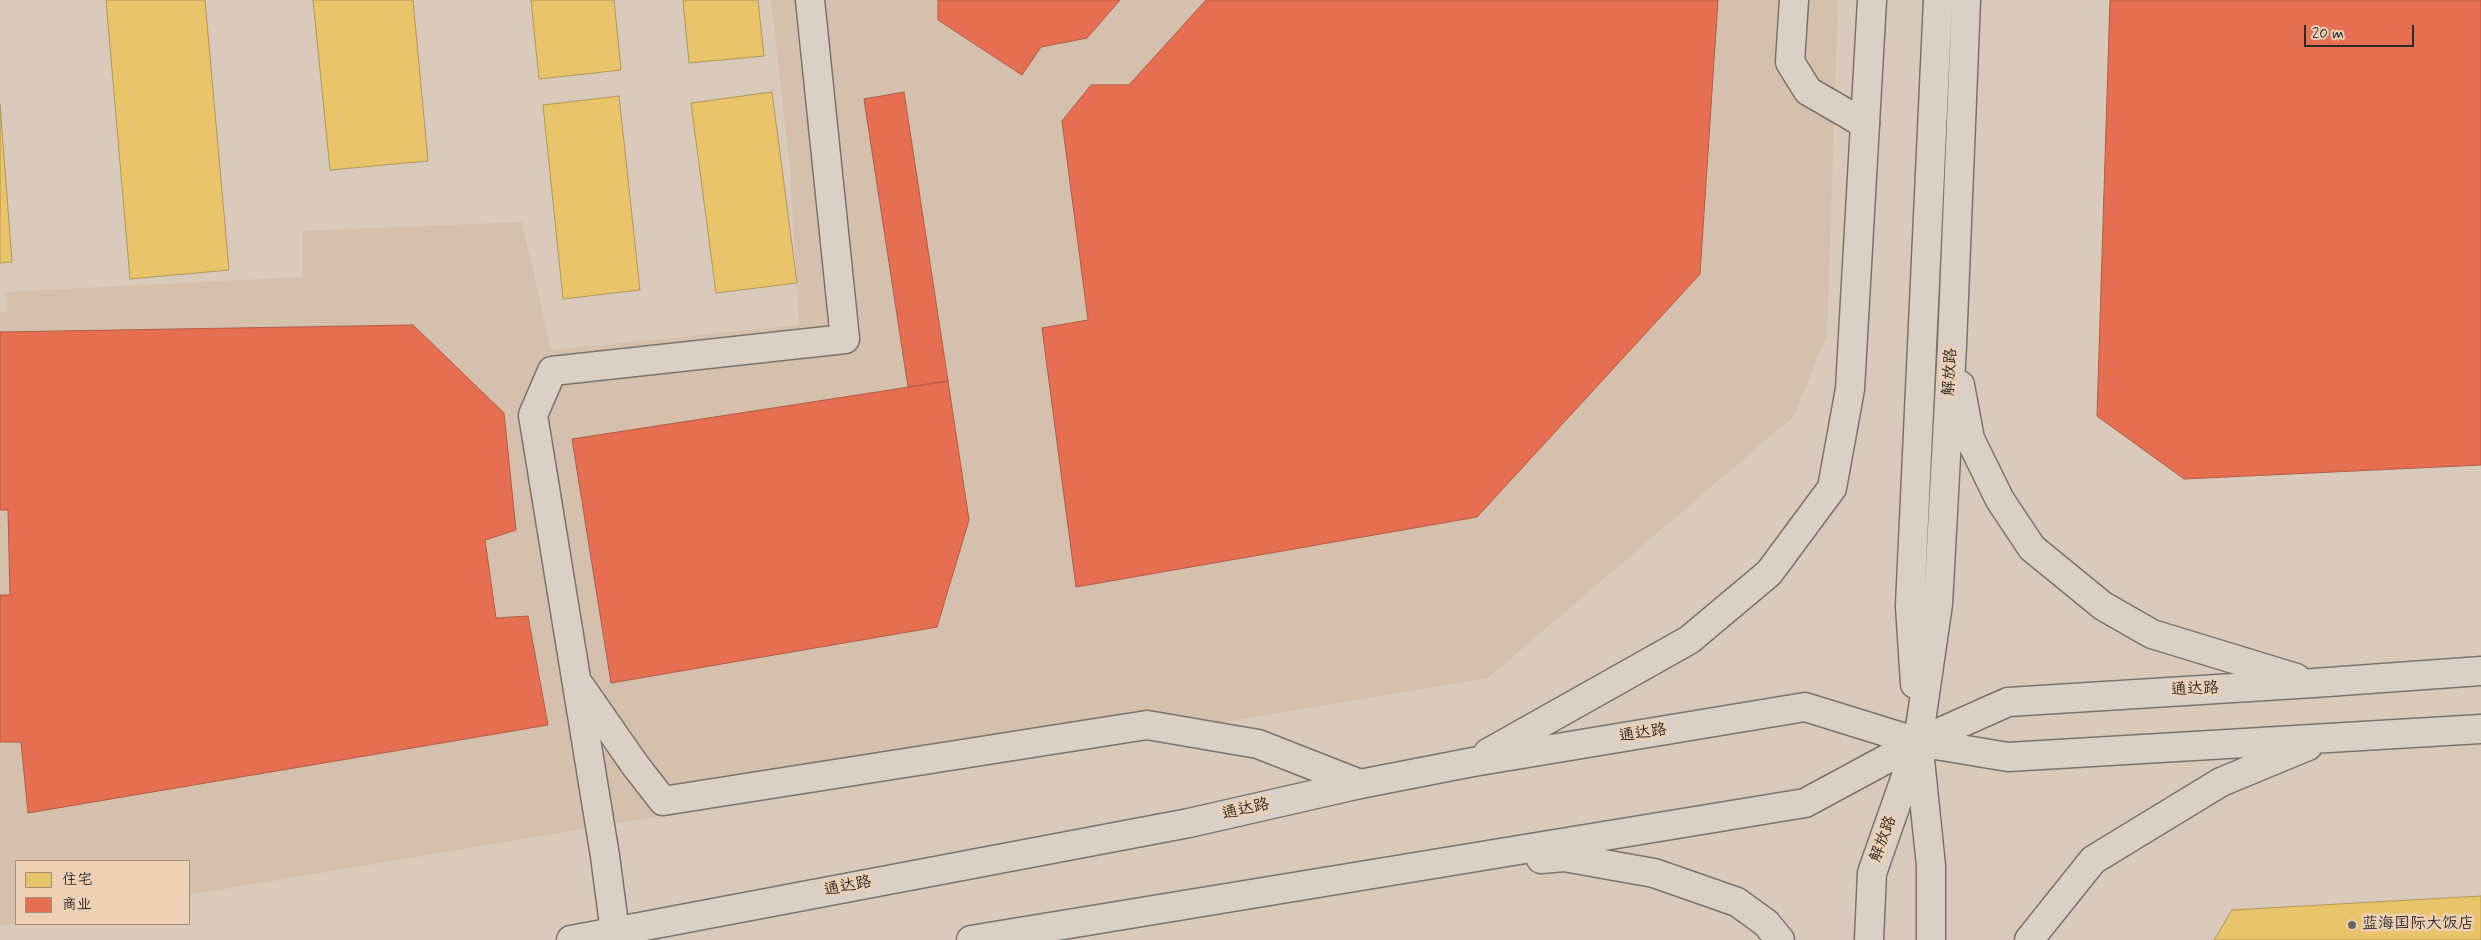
<!DOCTYPE html>
<meta charset="utf-8">
<style>
body{margin:0}
#map{position:relative;width:2481px;height:940px;overflow:hidden;background:#d9cabc;font-family:Mynerve,"LXGW WenKai TC",sans-serif}
canvas{display:block}
.legend{position:absolute;left:15px;top:860px;width:175px;height:65px;box-sizing:border-box;background:#eed1b5;border:1px solid #a08f7e;margin:0;padding:6px 9px;list-style:none;font-size:15px;color:#2b2b2b}
.legend li{display:flex;align-items:center;gap:10px;height:25px}
.legend b{width:25px;border:1px solid #a08f7e}
.scale{position:absolute;left:2304px;top:25px;width:110px;height:22px;box-sizing:border-box;border:2px solid #2b2b2b;border-top:0;padding-left:6px;font-size:15px;line-height:18px;white-space:nowrap;color:#2b2b2b;-webkit-text-stroke:4px #eed1b5;paint-order:stroke}
</style>
<div id="map">
<canvas width="2481" height="940"></canvas>
<ul class="legend">
<li><b style="height:14px;background:#e9c46a"></b>住宅</li>
<li><b style="height:14px;background:#e76f51"></b>商业</li>
</ul>
<div class="scale">20 m</div>
</div>
<script>
const g = document.querySelector('canvas').getContext('2d');
g.lineJoin = 'round';
function fill(path, color) {
  g.fillStyle = color;
  g.fill(path, 'evenodd');
}
function poly(rows) {
  const path = new Path2D();
  for (const r of rows) {
    path.moveTo(r[0], r[1]);
    for (let i = 2; i < r.length; i += 2) path.lineTo(r[i], r[i + 1]);
  }
  return path;
}
function stroke(path, color, width, dash) {
  g.strokeStyle = color;
  g.lineWidth = width;
  g.lineCap = dash ? 'butt' : 'round';
  g.setLineDash(dash || []);
  g.stroke(path);
}
function write(font, color, halo, rows, align = 'center') {
  g.font = font + ' Mynerve,"LXGW WenKai TC",sans-serif';
  g.lineWidth = 5;
  g.setLineDash([]);
  g.textBaseline = 'middle';
  g.strokeStyle = halo;
  g.fillStyle = color;
  for (const [text, x, y, turn = 0] of rows) {
    g.save();
    g.translate(x, y);
    g.rotate((+turn || 0) * Math.PI / 180);
    g.textAlign = isNaN(turn) ? turn : align;
    if (halo) g.strokeText(text, 0, 0);
    g.fillText(text, 0, 0);
    g.restore();
  }
}
fill(poly([
 [771,0,1838,0,1827,335,1794,416,1488,678,189,895,189,861,16,861,16,923,0,926,0,312,8,311,4,292,302,277,302,231,522,222,551,350,799,325,790,169]
]), '#d4c0ac');
const homes = poly([
 [106,0,205,0,229,270,130,279,106,0],
 [313,0,413,0,428,161,330,170,313,0],
 [531,0,614,0,621,70,539,79,531,0],
 [683,0,758,0,764,56,689,63,683,0],
 [772,92,797,283,716,293,691,103,772,92],
 [619,96,640,290,563,299,543,105,619,96],
 [0,104,12,262,0,263,0,104],
 [2481,896,2481,940,2214,940,2232,910,2481,896]
]);
fill(homes, '#e9c46a');
stroke(homes, '#b09657', 1);
const shops = poly([
 [938,0,1120,0,1087,38,1041,47,1022,75,938,20,938,0],
 [1206,0,1718,0,1700,274,1477,517,1076,587,1042,328,1088,320,1062,121,1091,85,1129,85,1206,0],
 [2110,0,2481,0,2481,465,2184,479,2097,416,2110,0],
 [904,92,948,381,908,387,864,99,904,92],
 [413,325,504,413,516,530,485,540,496,618,528,616,548,725,28,813,21,742,0,742,0,595,10,595,8,510,0,510,0,332,413,325],
 [948,381,969,520,937,627,611,683,572,439,948,381]
]);
fill(shops, '#e76f51');
stroke(shops, '#af5b46', 1);
const minor = poly([
 [1794,0,1790,62,1808,91,1865,124],
 [580,686,635,765,663,801,1147,725,1258,744,1360,784],
 [615,932,605,856,533,415,552,371,845,339,810,0]
]);
const major = poly([
 [1960,385,1970,439,2000,500,2032,548,2103,606,2152,634,2296,678],
 [1915,684,1910,606,1938,0],
 [1919,750,1931,866,1931,940],
 [1488,753,1689,640,1769,573,1832,488,1850,389,1872,0],
 [1541,859,1564,857,1654,873,1737,902,1766,923,1780,940],
 [571,940,1189,823,1360,784,1473,762,1805,707,1918,742,2008,757,2481,729],
 [971,940,1805,803,1918,742,2008,702,2314,683,2481,671],
 [1869,940,1872,873,1918,742,1938,604,1952,346,1966,0],
 [2029,940,2093,860,2221,782,2308,746]
]);
stroke(minor, '#79736c', 31);
stroke(major, '#79736c', 31);
stroke(minor, '#dbd0c6', 28);
stroke(major, '#dbd0c6', 28);
for (const [x, y, r, color] of [
 [2352,925,5,"#68635e"]
]) {
  const dot = new Path2D();
  dot.arc(x, y, r, 0, 2 * Math.PI);
  g.fillStyle = color;
  g.fill(dot);
  stroke(dot, '#eed1b5', 2);
}
write('16px', '#2b2b2b', '#eed1b5', [
 ["解放路",1951,372,-87],
 ["通达路",2195,690,-3],
 ["通达路",1643,734,-9],
 ["通达路",1246,810,-13],
 ["解放路",1884,839,-70],
 ["通达路",848,887,-11]
]);
write('16px', '#2b2b2b', '#eed1b5', [
 ["蓝海国际大饭店",2362,925]
], 'left');
</script>
